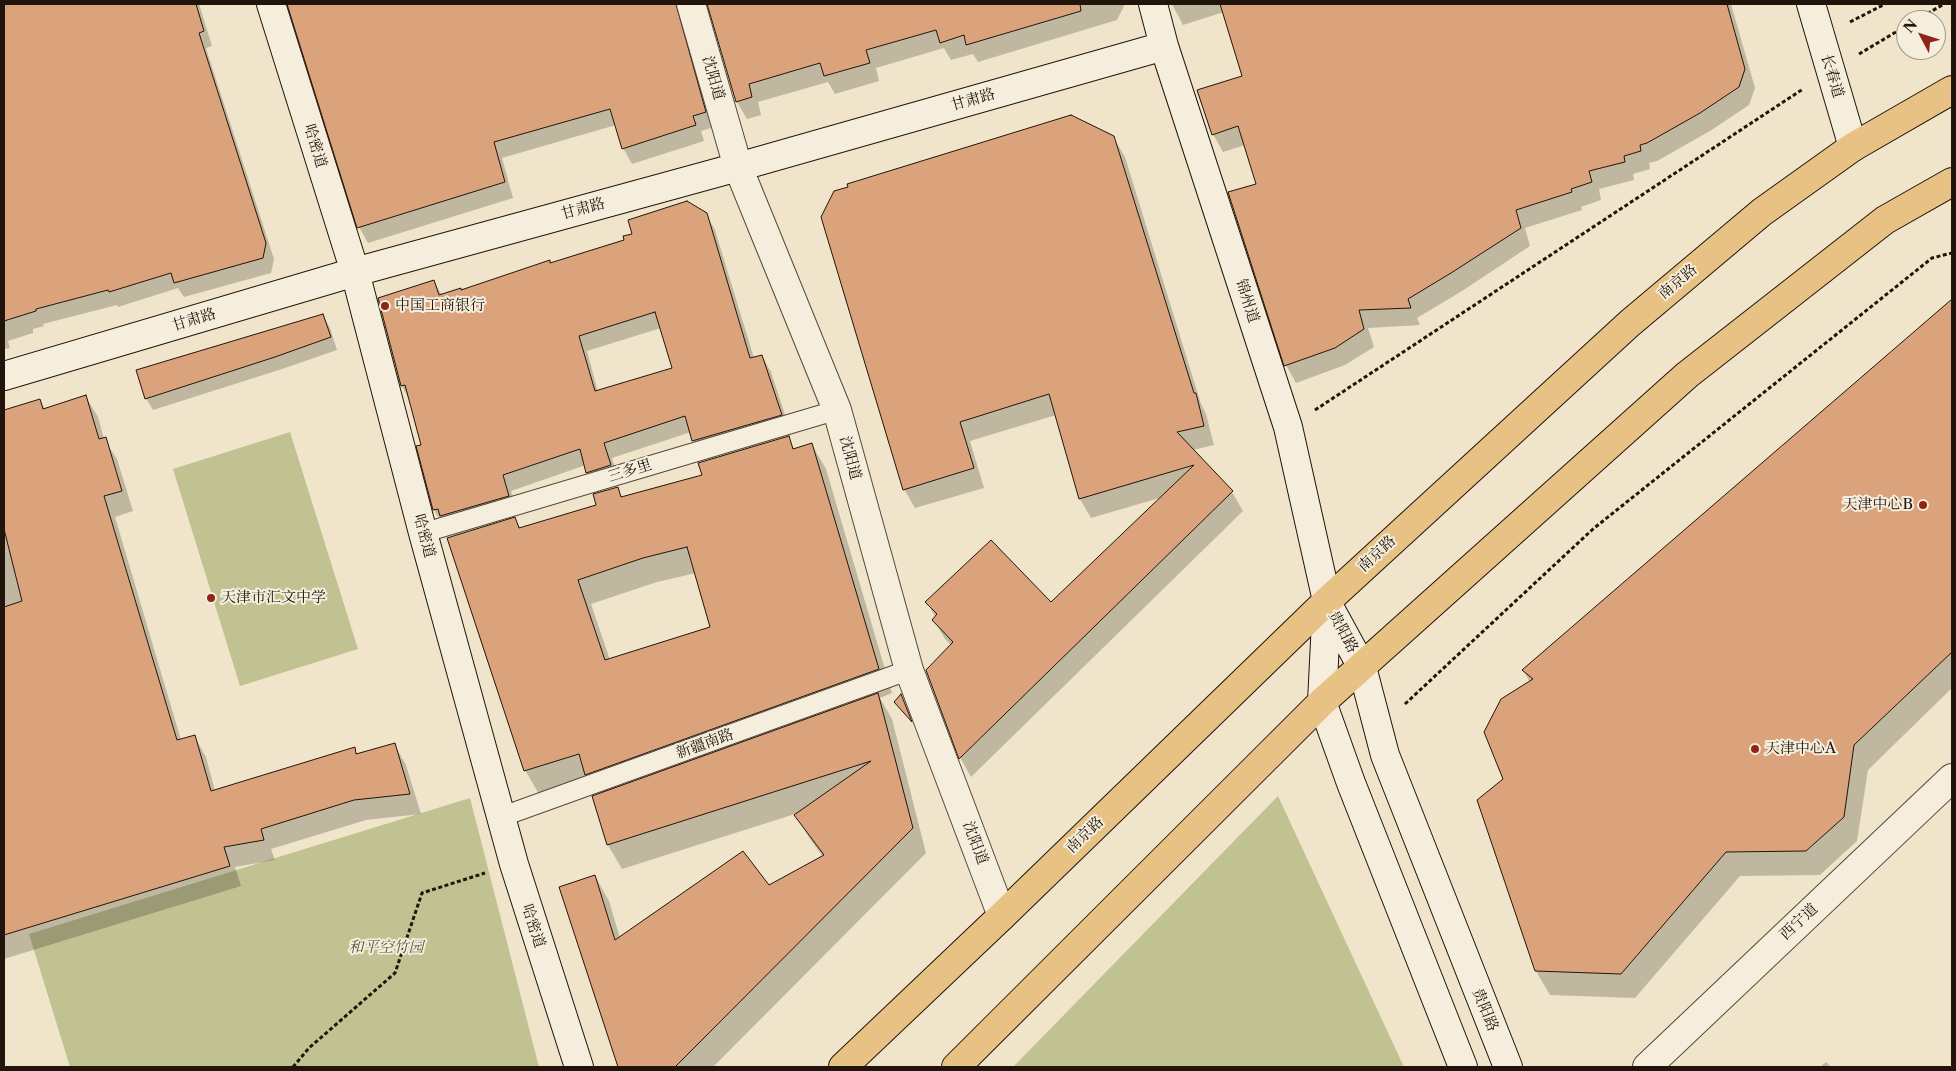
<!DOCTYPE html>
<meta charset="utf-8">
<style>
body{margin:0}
#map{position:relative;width:1956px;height:1071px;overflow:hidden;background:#f0e5ca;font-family:"Libre Caslon Text",serif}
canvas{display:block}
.frame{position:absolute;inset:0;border:5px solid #21140a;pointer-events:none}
.north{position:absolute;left:1896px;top:10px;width:50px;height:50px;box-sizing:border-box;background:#f5eedd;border:1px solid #a09789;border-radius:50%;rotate:310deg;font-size:14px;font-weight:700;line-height:20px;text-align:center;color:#21140a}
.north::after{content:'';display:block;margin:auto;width:18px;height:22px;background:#8f2418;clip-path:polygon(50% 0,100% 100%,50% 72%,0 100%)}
</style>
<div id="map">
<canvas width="1956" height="1071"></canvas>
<div class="frame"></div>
<div class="north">N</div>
</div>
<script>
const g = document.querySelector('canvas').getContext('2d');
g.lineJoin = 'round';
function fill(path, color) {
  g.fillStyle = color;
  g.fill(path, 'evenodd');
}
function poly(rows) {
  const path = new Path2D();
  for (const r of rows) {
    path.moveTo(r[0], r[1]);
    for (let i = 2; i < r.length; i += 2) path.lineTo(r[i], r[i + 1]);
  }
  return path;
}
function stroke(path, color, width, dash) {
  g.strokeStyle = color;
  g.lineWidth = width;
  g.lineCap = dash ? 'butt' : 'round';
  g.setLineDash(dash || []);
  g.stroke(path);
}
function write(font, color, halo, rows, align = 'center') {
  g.font = font + ' "Libre Caslon Text","Noto Serif SC",serif';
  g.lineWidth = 4;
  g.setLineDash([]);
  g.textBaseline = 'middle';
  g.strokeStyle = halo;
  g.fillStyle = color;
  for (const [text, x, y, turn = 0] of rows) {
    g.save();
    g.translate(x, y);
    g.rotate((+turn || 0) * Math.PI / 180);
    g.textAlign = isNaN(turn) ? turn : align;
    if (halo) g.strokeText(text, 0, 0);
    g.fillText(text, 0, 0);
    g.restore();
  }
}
fill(poly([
 [290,432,358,649,240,686,173,469],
 [1278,796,1404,1067,1013,1067],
 [470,798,539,1067,70,1067,29,934]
]), '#c1c292');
fill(poly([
 [4,4,199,4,212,46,206,48,274,259,271,273,184,297,178,288,118,307,117,305,43,324,44,326,33,329,33,333,8,341,10,348,4,349],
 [274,4,647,4,652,20,676,13,685,28,714,127,701,131,704,141,632,164,623,148,616,125,502,158,513,198,368,243,359,227,290,7,285,4],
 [704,4,1125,4,1117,20,978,62,973,54,951,60,944,48,876,68,879,81,835,94,828,82,758,102,761,115,747,119,737,102,710,9],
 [1172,4,1731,4,1755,88,1749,105,1710,131,1657,161,1649,163,1650,169,1633,174,1634,180,1599,189,1601,200,1581,207,1582,210,1525,228,1530,246,1462,291,1417,318,1420,325,1368,328,1374,347,1345,365,1296,383,1286,365,1257,184,1245,145,1223,152,1213,134,1243,77,1224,12,1183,25],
 [1113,137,1125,157,1201,404,1206,414,1214,445,1193,450,1232,492,1243,511,971,777,961,759,927,670,951,645,945,639,934,620,936,618,927,602,1051,604,1163,497,1091,518,1080,499,1056,415,970,441,984,488,915,508,904,489],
 [706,214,715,230,754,358,762,356,771,372,790,430,702,456,694,441,691,432,612,458,619,481,596,488,586,465,511,491,517,511,443,525,434,510,418,447,422,446,409,399,402,386,379,299,434,282,442,295,461,291],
 [661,328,673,369,598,392,587,351],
 [1952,301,1952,688,1868,770,1857,841,1820,875,1740,876,1635,998,1550,995,1536,971,1504,780,1530,682,1523,670],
 [323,316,330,328,337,350,282,369,153,410,146,398],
 [86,397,98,417,104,439,117,459,133,511,115,517,181,740,194,736,206,757,215,791,354,749,358,755,394,744,406,765,421,814,366,820,271,849,275,860,235,867,241,886,4,959,4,411,40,400,45,409],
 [788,438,795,450,812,445,826,469,892,693,880,698,892,719,926,853,713,1067,619,1067,560,888,595,876,609,901,620,938,769,887,823,857,810,839,795,814,622,869,608,845,594,797,599,795,589,779,539,794,525,770,515,519,521,529,597,506,617,488,623,498,703,475],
 [696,573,712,628,610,660,591,604,657,582],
 [1826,1062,1831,1067,1820,1067]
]), '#0003');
const building = poly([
 [4,4,196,4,204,31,199,33,266,243,263,258,174,283,171,273,109,292,108,290,36,309,36,311,4,321,4,4],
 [287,4,676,4,706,112,693,116,696,125,622,149,610,109,494,142,505,182,357,228,287,4],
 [707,4,1080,4,1081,11,966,45,964,35,940,43,936,30,866,50,870,63,824,76,820,63,749,84,752,97,736,102,707,4],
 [1220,4,1727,4,1745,69,1739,87,1700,113,1647,143,1640,145,1641,151,1624,156,1625,162,1589,171,1592,182,1571,189,1572,192,1516,210,1521,228,1451,273,1408,299,1411,308,1359,310,1364,329,1335,348,1284,366,1228,192,1256,184,1238,126,1212,135,1197,90,1242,76,1220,4],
 [1071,115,1114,136,1194,393,1196,393,1204,426,1177,432,1233,491,959,759,926,670,953,642,932,620,937,614,925,602,991,540,1051,602,1194,465,1079,499,1049,394,960,422,974,468,903,490,821,217,834,191,848,187,847,184,1071,115],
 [687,201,707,213,750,358,762,355,782,415,692,441,685,416,604,443,611,465,586,473,580,449,503,475,509,496,440,516,438,509,433,510,416,446,421,445,405,385,401,386,378,298,434,280,439,295,461,288,461,290,550,260,550,263,624,240,623,236,632,234,628,220,687,201],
 [655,312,672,368,595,391,579,336,655,312],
 [1952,299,1952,652,1854,745,1844,817,1806,851,1726,852,1621,974,1535,971,1477,800,1503,779,1484,732,1501,699,1533,679,1522,670,1952,299],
 [323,314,331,337,275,357,145,399,136,370,323,314],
 [86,395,99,439,106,437,122,491,104,496,177,740,195,735,211,791,355,747,356,754,395,743,410,794,354,800,261,829,264,840,224,847,230,866,4,935,4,607,22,601,4,529,4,410,40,399,43,409,86,395],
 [789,436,793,449,812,443,879,669,585,775,579,754,524,771,447,538,515,517,519,528,596,505,593,494,618,487,621,497,702,475,698,463,789,436],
 [687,547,710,627,605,660,578,580,643,558,687,547],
 [878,693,913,828,675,1067,618,1067,559,887,595,875,615,940,743,851,769,885,824,855,794,815,871,761,607,845,592,796,878,693],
 [901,694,912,722,894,702,901,694]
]);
fill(building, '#daa37b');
stroke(building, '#21140a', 1);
const lane = poly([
 [423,533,837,410],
 [501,817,909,670]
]);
const street = poly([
 [691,4,738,167,837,410,909,670,1002,916],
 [1647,1067,1952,778]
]);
const secondary = poly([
 [271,4,355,272,423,533,514,864,579,1067],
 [1153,4,1164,46,1288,427,1327,601,1322,702,1351,783,1463,1067],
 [1811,4,1853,147],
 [4,376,355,272,738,167,1164,46],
 [1327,603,1362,667,1385,755,1508,1067]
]);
const primary = poly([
 [843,1067,1002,916,1327,601,1630,323,1762,212,1853,147,1952,90],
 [956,1067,1322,702,1687,375,1885,220,1952,182]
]);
stroke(lane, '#55483a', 21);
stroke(street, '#55483a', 30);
stroke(secondary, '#21140a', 30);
stroke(primary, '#21140a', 30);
stroke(poly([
 [1916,20,1944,4],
 [1850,22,1885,4],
 [1859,54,1906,26],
 [1315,410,1803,89],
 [1405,704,1593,529,1932,258,1952,253],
 [293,1067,309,1048,395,973,422,893,485,873]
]), '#21140a', 3, [4, 2.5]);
stroke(lane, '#f5eedd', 19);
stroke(street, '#f5eedd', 28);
stroke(secondary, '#f5eedd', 28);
stroke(primary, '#e8c285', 28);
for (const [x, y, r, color] of [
 [385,306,5,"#8f2418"],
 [1923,505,5,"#8f2418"],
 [211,598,5,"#8f2418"],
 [1755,749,5,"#8f2418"]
]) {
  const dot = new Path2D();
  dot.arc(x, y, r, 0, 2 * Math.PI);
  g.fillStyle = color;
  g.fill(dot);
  stroke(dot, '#f5eedd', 2);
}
write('15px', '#21140a', '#f5eedd', [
 ["长春道",1832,76,73],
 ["沈阳道",713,78,74],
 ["甘肃路",973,100,-16],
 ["哈密道",315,146,73],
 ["甘肃路",583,209,-15],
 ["南京路",1678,282,-40],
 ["锦州道",1247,301,72],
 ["甘肃路",194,320,-17],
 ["沈阳道",850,458,75],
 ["三多里",630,471,-17],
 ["哈密道",424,536,75],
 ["南京路",1377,554,-43],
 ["贵阳路",1343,632,62],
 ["新疆南路",705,744,-20],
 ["南京路",1085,835,-44],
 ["沈阳道",975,843,69],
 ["西宁道",1799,922,-43],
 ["哈密道",533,926,72],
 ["贵阳路",1485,1010,68]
]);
write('15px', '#21140a', '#f5eedd', [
 ["中国工商银行",395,306],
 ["天津中心B",1913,505,"right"],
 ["天津市汇文中学",221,598],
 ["天津中心A",1765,749]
], 'left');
write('italic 15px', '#59513a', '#f5eedd', [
 ["和平空竹园",386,948]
]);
</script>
